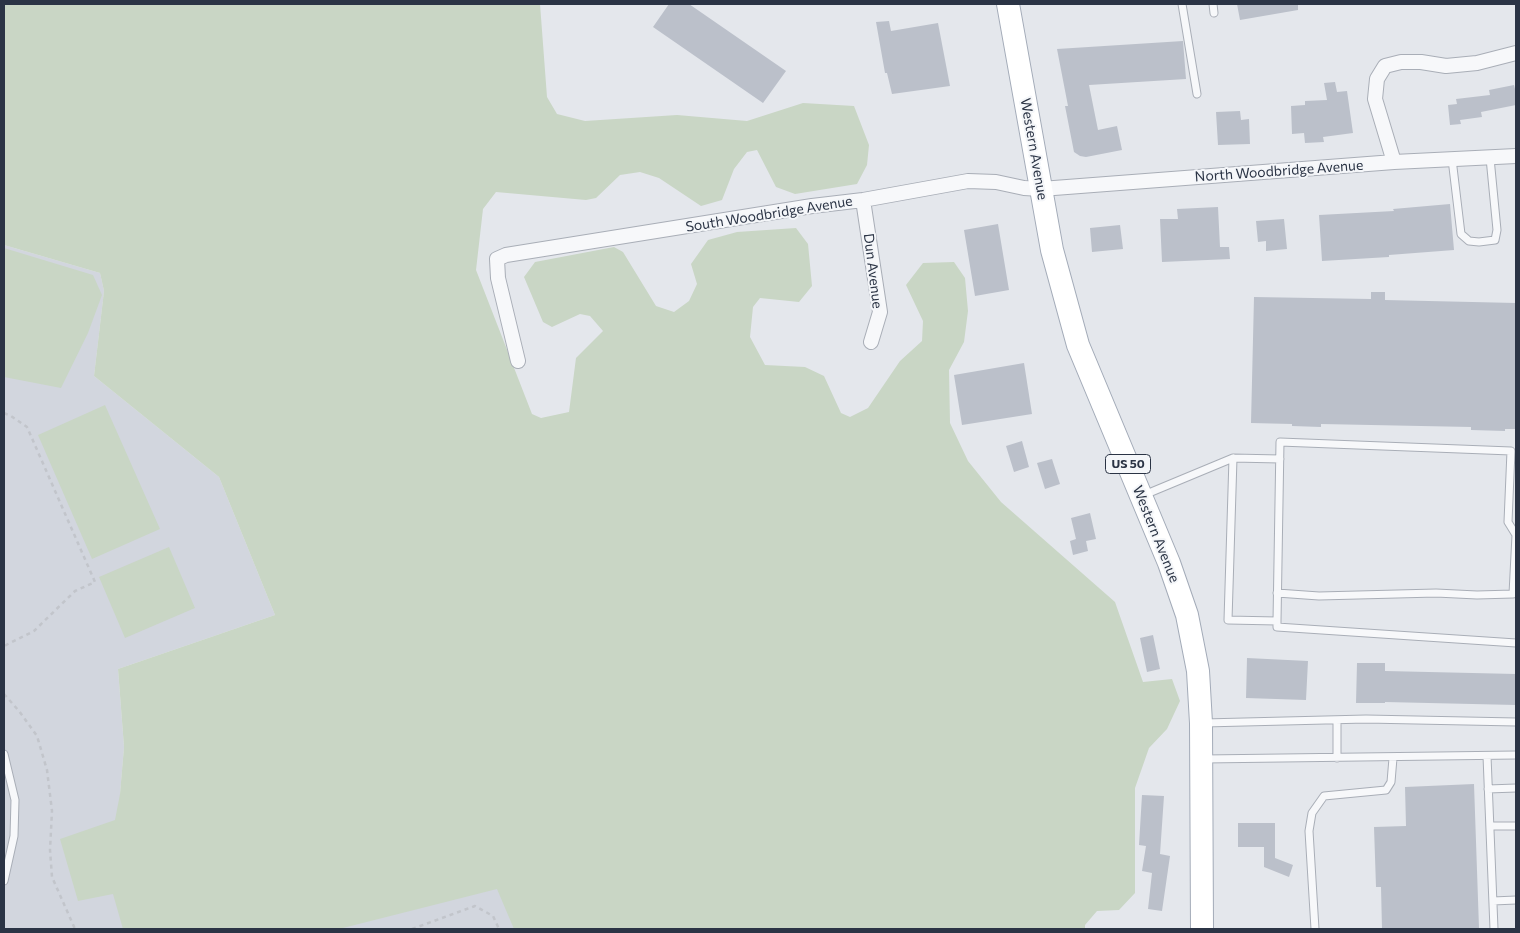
<!DOCTYPE html>
<style>
body{margin:0}
#map{position:relative;width:1520px;height:933px;overflow:hidden;background:#e4e7ec;font-family:Commissioner,sans-serif}
canvas{display:block}
.frame{position:absolute;inset:0;border:5px solid #2b3445;pointer-events:none}
</style>
<div id="map">
<canvas width="1520" height="933"></canvas>
<div class="frame"></div>
</div>
<script>
const g = document.querySelector('canvas').getContext('2d');
g.lineJoin = 'round';
function fill(path, color) {
  g.fillStyle = color;
  g.fill(path, 'evenodd');
}
function poly(rows) {
  const path = new Path2D();
  for (const r of rows) {
    path.moveTo(r[0], r[1]);
    for (let i = 2; i < r.length; i += 2) path.lineTo(r[i], r[i + 1]);
  }
  return path;
}
function stroke(path, color, width, dash) {
  g.strokeStyle = color;
  g.lineWidth = width;
  g.lineCap = dash ? 'butt' : 'round';
  g.setLineDash(dash || []);
  g.stroke(path);
}
function write(font, color, halo, rows, align = 'center') {
  g.font = font + ' Commissioner,sans-serif';
  g.lineWidth = 4;
  g.setLineDash([]);
  g.textBaseline = 'middle';
  g.strokeStyle = halo;
  g.fillStyle = color;
  for (const [text, x, y, turn = 0] of rows) {
    g.save();
    g.translate(x, y);
    g.rotate((+turn || 0) * Math.PI / 180);
    g.textAlign = isNaN(turn) ? turn : align;
    if (halo) g.strokeText(text, 0, 0);
    g.fillText(text, 0, 0);
    g.restore();
  }
}
fill(poly([
 [4,245,100,273,104,291,94,376,219,477,275,615,118,669,124,747,120,795,505,874,527,929,4,929]
]), '#d2d6de');
fill(poly([
 [4,4,540,4,547,97,557,114,585,121,677,115,747,121,803,103,854,106,869,145,867,165,857,184,795,194,776,187,757,150,747,152,734,169,722,200,701,206,659,178,640,172,620,175,596,198,586,200,496,192,483,209,476,270,532,414,541,418,569,412,576,358,603,331,590,316,580,314,552,327,543,322,524,277,535,262,614,247,623,252,656,306,674,312,689,301,697,284,691,264,708,240,737,232,796,228,808,244,812,286,799,302,760,298,753,307,750,337,765,365,805,367,824,376,841,413,850,417,868,408,900,361,922,341,923,321,906,285,923,263,954,262,965,278,968,311,964,342,949,370,950,423,968,461,1001,502,1115,602,1143,682,1172,679,1180,701,1167,729,1149,748,1135,788,1135,893,1119,910,1097,911,1085,925,1085,929,514,929,497,889,339,929,123,929,113,894,78,901,60,839,115,820,120,794,124,747,118,669,275,615,219,477,94,376,104,291,100,273,4,245],
 [4,248,93,275,102,295,88,333,61,388,4,377],
 [105,405,160,529,92,559,38,435],
 [169,547,195,608,125,638,99,577]
]), '#c9d6c5');
fill(poly([
 [669,4,689,4,786,71,763,103,653,27],
 [1237,4,1298,4,1298,10,1240,20],
 [889,21,891,31,938,23,950,86,892,94,887,73,885,73,876,22],
 [1183,41,1186,79,1089,85,1098,130,1117,126,1122,150,1086,157,1080,156,1074,152,1065,106,1068,106,1057,49],
 [1335,82,1337,92,1347,91,1353,133,1323,137,1324,142,1305,143,1304,133,1292,134,1291,106,1305,105,1305,101,1327,100,1324,83],
 [1514,85,1515,89,1516,89,1516,105,1481,112,1482,117,1460,120,1461,124,1450,125,1448,105,1457,104,1456,99,1490,95,1489,90],
 [1240,111,1241,120,1249,119,1250,144,1218,145,1216,112],
 [1450,204,1454,250,1389,255,1389,257,1322,261,1319,215,1394,211,1393,209],
 [1218,207,1220,247,1229,247,1230,259,1162,262,1160,219,1178,219,1177,209],
 [1284,219,1287,249,1266,251,1266,241,1258,242,1256,221],
 [998,224,1009,290,975,296,964,230],
 [1120,225,1123,249,1092,252,1090,228],
 [1371,292,1385,292,1385,300,1516,303,1516,429,1505,429,1505,431,1471,430,1471,427,1321,424,1321,427,1292,426,1292,424,1251,423,1254,297,1371,299],
 [1024,363,1032,414,962,425,954,375],
 [1022,441,1029,467,1014,472,1006,446],
 [1052,459,1060,484,1045,489,1037,463],
 [1090,513,1096,539,1086,541,1088,551,1073,555,1070,541,1076,539,1071,518],
 [1153,635,1160,669,1147,672,1140,638],
 [1247,658,1308,661,1306,700,1246,698],
 [1357,663,1385,663,1385,671,1516,674,1516,705,1385,702,1385,703,1356,703],
 [1474,784,1479,928,1382,929,1381,887,1376,887,1374,827,1406,826,1405,787],
 [1142,795,1164,796,1160,854,1170,856,1162,911,1148,909,1152,873,1142,871,1146,846,1139,845],
 [1238,823,1275,823,1275,858,1293,865,1289,877,1264,867,1264,847,1238,847]
]), '#bbc0ca');
const service = poly([
 [1182,4,1197,94],
 [1213,4,1214,13],
 [1452,159,1461,234,1469,241,1479,242,1495,240,1497,230,1490,158],
 [1233,458,1280,459],
 [1144,495,1233,458,1228,620,1277,621,1280,442,1511,451,1508,522,1516,535,1513,594,1477,595,1436,593,1319,596,1277,593],
 [1277,621,1277,627,1516,643],
 [1337,720,1337,758],
 [1204,723,1366,719,1516,722],
 [4,754,15,800,14,836,4,881],
 [1487,756,1494,929],
 [1204,759,1516,755],
 [1488,789,1516,788],
 [1490,826,1516,826],
 [1493,901,1516,900],
 [1315,929,1309,831,1312,813,1324,796,1386,790,1391,782,1393,758]
]);
const minor = poly([
 [1394,162,1375,99,1377,79,1385,66,1401,62,1421,62,1446,66,1477,63,1516,53],
 [863,200,880,312,871,342],
 [518,361,498,278,497,259,506,255,812,206,863,200,968,181,996,182,1024,188,1041,189,1394,162,1516,156]
]);
const primary = poly([
 [1008,4,1052,250,1078,345,1169,563,1187,615,1198,671,1201,723,1202,929]
]);
stroke(service, '#a9aeb7', 9);
stroke(minor, '#a9aeb7', 16);
stroke(primary, '#a3abb8', 24);
stroke(poly([
 [4,413,11,416,27,427,95,582,75,591,34,631,4,646],
 [4,694,19,711,37,736,47,770,52,811,50,850,52,877,75,929],
 [412,929,475,906,493,916,499,929]
]), '#c2c5cb', 2.5, [4, 4]);
stroke(service, '#f7f8fa', 7);
stroke(minor, '#f7f8fa', 14);
stroke(primary, '#fff', 22);
for (const [x, y, w] of [
 [1128,464,45]
]) {
  const box = new Path2D();
  box.roundRect(x - w / 2, y - 9.5, w, 19, 4);
  g.fillStyle = '#f4f6f9';
  g.fill(box);
  stroke(box, '#2b3445', 1);
}
write('bold 12px', '#2b3445', null, [
 ["US 50",1128,464]
]);
write('14px', '#2b3445', '#f4f6f9', [
 ["Western Avenue",1034,149,80],
 ["North Woodbridge Avenue",1279,171,-4],
 ["South Woodbridge Avenue",769,214,-9],
 ["Dun Avenue",873,271,83],
 ["Western Avenue",1156,534,68]
]);
</script>
